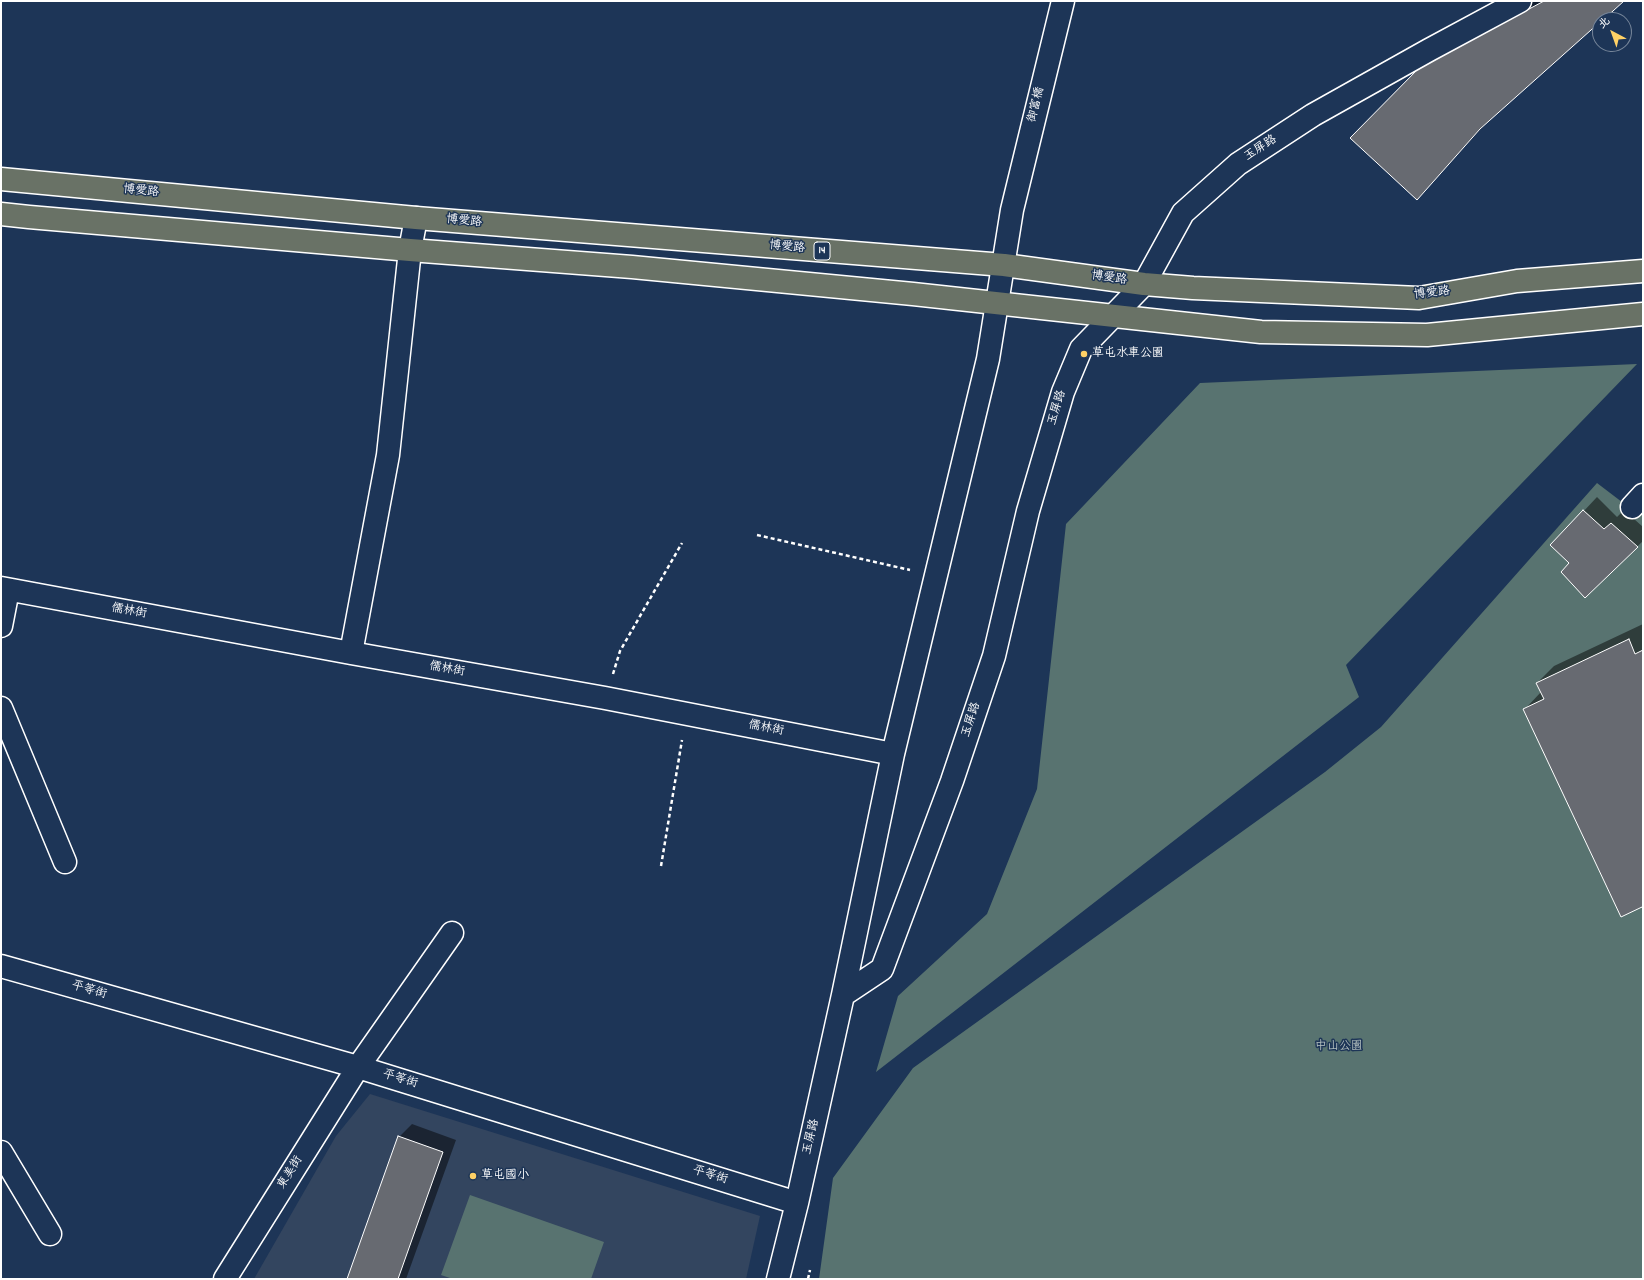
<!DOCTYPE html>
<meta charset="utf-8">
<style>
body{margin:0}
#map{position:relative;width:1644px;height:1280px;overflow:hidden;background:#1d3557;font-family:Dekko,"LXGW WenKai TC",sans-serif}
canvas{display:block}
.frame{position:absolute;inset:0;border:2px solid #fff;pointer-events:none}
.north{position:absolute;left:1592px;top:12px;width:40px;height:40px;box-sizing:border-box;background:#1d3557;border:1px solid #77869a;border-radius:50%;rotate:319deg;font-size:11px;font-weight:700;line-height:16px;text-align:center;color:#fff}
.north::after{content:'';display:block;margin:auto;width:14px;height:18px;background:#ffd166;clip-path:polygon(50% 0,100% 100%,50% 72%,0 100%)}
</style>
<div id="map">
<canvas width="1644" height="1280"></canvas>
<div class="frame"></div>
<div class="north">北</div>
</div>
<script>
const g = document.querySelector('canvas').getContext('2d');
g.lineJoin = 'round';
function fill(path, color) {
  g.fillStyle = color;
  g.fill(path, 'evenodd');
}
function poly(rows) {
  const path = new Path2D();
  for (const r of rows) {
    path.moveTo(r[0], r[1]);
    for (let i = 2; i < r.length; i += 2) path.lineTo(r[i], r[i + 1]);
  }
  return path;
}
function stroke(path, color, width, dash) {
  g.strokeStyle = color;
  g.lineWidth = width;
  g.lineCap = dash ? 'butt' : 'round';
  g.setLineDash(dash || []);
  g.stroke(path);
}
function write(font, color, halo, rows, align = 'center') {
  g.font = font + ' Dekko,"LXGW WenKai TC",sans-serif';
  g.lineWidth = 3;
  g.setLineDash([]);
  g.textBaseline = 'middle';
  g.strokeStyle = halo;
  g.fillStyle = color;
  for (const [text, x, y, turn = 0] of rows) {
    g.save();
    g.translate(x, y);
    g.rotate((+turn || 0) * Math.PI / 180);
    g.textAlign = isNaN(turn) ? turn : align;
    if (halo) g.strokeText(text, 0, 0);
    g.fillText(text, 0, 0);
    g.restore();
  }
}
fill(poly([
 [370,1094,760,1216,746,1279,254,1279,336,1136]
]), '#33455f');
fill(poly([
 [1637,364,1346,665,1359,697,876,1072,898,996,987,914,1037,789,1066,524,1200,383],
 [1597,483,1639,515,1643,513,1643,1279,819,1279,833,1178,913,1068,1325,772,1381,727],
 [470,1195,604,1242,591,1279,453,1279,441,1275]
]), '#587370');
fill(poly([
 [1529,1,1623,1,1489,120,1417,199,1351,138,1437,51],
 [1597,497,1617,517,1624,510,1643,527,1643,541,1585,596,1571,563,1552,545],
 [1643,624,1643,907,1525,709,1541,692,1537,683,1554,666],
 [412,1124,456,1140,406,1279,348,1279,399,1137]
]), '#0007');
const building = poly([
 [1544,1,1624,1,1603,20,1600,20,1600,22,1480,129,1417,200,1350,138,1419,68,1544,1],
 [1583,510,1604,529,1611,523,1638,547,1585,598,1561,572,1569,563,1550,545,1583,510],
 [1629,639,1635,654,1643,650,1643,909,1642,907,1621,917,1523,709,1544,699,1536,683,1629,639],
 [398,1136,443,1152,398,1279,347,1279,398,1136]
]);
fill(building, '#676a71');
stroke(building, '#fff', 1);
const minor = poly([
 [1632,507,1643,495],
 [1,588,351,653,605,698,893,754],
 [1,626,8,590],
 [351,653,388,455,410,250,416,218],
 [1,708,65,862],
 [1,966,358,1067,797,1203],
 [843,995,882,969,952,781,994,656,1028,511,1063,392,1081,349,1144,284,1183,213,1238,164,1313,115,1429,50,1520,1],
 [1,1152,50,1234],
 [225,1279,358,1067,452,933],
 [778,1279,797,1203,843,995,893,754,988,359,1012,210,1063,1]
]);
const major = poly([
 [1,179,416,218,1004,265,1144,284,1193,288,1419,298,1517,281,1643,271],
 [1,214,29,217,410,250,632,267,913,294,1261,332,1427,335,1643,314]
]);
stroke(minor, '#fff', 25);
stroke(major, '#fff', 25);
stroke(poly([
 [757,535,910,570],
 [613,674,620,651,682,543],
 [661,866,682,740],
 [808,1279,810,1270]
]), '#fff', 2.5, [4, 3]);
stroke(minor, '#1d3557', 22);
stroke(major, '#697266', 22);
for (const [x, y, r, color] of [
 [1084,354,4,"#ffd166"],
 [473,1176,4,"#ffd166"]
]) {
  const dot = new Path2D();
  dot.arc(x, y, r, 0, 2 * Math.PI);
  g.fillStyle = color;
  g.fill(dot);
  stroke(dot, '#1d3557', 1.5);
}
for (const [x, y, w] of [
 [822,251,16]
]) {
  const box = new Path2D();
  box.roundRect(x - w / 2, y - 9, w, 18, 3);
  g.fillStyle = '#1d3557';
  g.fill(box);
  stroke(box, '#fff', 1);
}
write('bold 11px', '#fff', null, [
 ["14",822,251]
]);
write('12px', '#fff', '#1d3557', [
 ["御富橋",1037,105,-76],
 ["玉屏路",1261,149,-33],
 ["博愛路",141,192,5],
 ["博愛路",464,222,5],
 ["博愛路",787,248,5],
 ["博愛路",1109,279,8],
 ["博愛路",1432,294,-7],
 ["玉屏路",1058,408,-73],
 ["儒林街",129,612,10],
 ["儒林街",447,670,10],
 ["玉屏路",972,720,-72],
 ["儒林街",766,729,11],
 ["平等街",89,991,16],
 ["平等街",400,1080,17],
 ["玉屏路",812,1137,-77],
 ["東美街",291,1173,-58],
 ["平等街",710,1176,17]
]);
write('12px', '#fff', '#1d3557', [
 ["草屯水車公園",1092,354],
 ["草屯國小",481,1176]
], 'left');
write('12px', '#b4c0bf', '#1d3557', [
 ["中山公園",1339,1047]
]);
</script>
